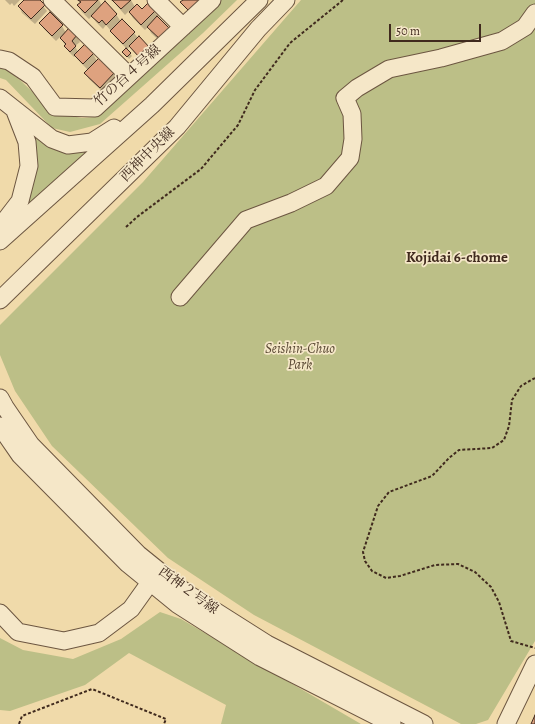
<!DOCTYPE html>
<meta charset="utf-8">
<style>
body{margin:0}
#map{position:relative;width:535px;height:724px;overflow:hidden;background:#f0daaa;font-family:Alegreya,serif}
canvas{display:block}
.scale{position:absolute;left:389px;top:24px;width:92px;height:18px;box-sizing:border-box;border:2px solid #402a1e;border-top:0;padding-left:5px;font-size:12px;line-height:14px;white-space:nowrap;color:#402a1e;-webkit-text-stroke:3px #f5e7c8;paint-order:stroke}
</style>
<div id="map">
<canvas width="535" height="724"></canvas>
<div class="scale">50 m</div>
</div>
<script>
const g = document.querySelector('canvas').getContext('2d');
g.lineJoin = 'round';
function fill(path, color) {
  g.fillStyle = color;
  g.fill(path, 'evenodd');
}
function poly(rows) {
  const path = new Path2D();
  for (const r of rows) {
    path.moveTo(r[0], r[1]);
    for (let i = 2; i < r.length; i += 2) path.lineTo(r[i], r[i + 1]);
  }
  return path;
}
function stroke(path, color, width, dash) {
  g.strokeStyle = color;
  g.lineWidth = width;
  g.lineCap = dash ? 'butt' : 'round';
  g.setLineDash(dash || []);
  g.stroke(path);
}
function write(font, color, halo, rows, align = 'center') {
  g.font = font + ' Alegreya,"Noto Serif JP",serif';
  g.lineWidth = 3.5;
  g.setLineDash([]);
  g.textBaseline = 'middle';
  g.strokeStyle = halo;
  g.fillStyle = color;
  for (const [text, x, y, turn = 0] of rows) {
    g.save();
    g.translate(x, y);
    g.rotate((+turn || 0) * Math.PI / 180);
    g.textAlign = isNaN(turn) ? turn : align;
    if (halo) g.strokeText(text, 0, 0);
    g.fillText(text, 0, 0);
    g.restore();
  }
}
fill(poly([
 [220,0,237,0,203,33,100,124,70,132,52,128,6,80,0,78,0,65,20,80,55,113,82,118,95,117],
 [301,0,535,0,535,641,488,720,476,724,461,724,254,615,168,558,52,446,15,391,0,355,0,325,143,182],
 [35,135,70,153,88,152,25,209,33,187,36,160,31,137],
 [160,612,181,619,361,724,221,724,226,705,129,653,85,685,10,711,0,710,0,638,23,650,73,659,121,639]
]), '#bcbf87');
fill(poly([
 [5,0,20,0,14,6,12,3,10,5],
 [25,0,38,0,47,11,35,24,22,13,19,6],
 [78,0,99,0,102,6,116,14,121,22,134,33,138,38,144,63,134,52,130,46,127,50,132,56,129,59,124,52,127,49,115,37,111,31,106,25,103,29,96,22,92,16,89,19,82,12,78,6,80,4],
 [113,0,131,0,135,7,142,10,154,11,158,17,165,46,151,33,148,27,145,30,133,18,129,11,125,15,117,6],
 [40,23,62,26,66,33,76,36,80,42,75,46,78,52,93,54,97,61,115,73,118,79,104,93,89,79,85,73,88,70,79,61,75,56,74,57,69,52,60,37,56,41,44,29]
]), '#0003');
const building = poly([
 [24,0,40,0,45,5,31,19,18,6,24,0],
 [78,0,98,0,85,13,77,5,81,2,78,0],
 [112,0,131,0,121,9,112,0],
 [183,0,204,0,191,13,180,2,183,0],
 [105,1,117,14,106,25,102,20,99,23,91,16,105,1],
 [148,3,155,11,141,25,129,12,137,4,142,9,148,3],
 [50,12,63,25,52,36,39,23,50,12],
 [157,16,171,30,161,40,147,27,157,16],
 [122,19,135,32,123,44,110,31,122,19],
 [69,28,77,35,72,41,76,46,70,52,64,46,66,44,60,38,69,28],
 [139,36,150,48,140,58,129,46,139,36],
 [85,44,94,53,83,64,74,55,85,44],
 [126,48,131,53,127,57,122,52,126,48],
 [100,57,115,72,100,88,84,73,100,57],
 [535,715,535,724,531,724,535,715]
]);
fill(building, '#dea27f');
stroke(building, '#402a1e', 1);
const minor = poly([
 [52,0,129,76],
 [156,0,183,27],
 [0,59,9,61,33,77,55,107,95,108,212,0],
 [0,98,52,139,68,145,92,142,114,128],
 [0,227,20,201,29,166,27,142,15,111],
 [0,241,152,105,259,0],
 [180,297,246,220,291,203,326,186,350,158,353,139,352,114,345,98,357,88,389,69,441,58,502,41,525,27,535,13],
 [0,300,177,127,258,29,286,0],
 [0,398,5,407,31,445,138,554,185,592,267,644,424,724],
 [0,426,20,455,128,564,177,604,260,657,392,724],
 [0,613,18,632,64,641,99,633,131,609,156,574],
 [506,724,535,664]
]);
stroke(minor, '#6c5641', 19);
stroke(poly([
 [126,227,137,217,201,169,238,125,255,90,290,43,343,0],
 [535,378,521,386,512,400,509,426,504,440,492,448,459,450,449,458,432,476,389,492,378,506,363,552,365,561,372,571,386,578,400,576,435,565,458,564,475,572,491,587,499,602,511,641,535,648],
 [19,724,22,716,92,689,166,719,164,724]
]), '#402a1e', 2, [3, 2]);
stroke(minor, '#f5e7c8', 17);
write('14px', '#402a1e', '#f5e7c8', [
 ["竹の台４号線",128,76,-42],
 ["西神中央線",148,155,-45],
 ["西神２号線",188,591,36]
]);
write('italic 14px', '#594833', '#f5e7c8', [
 ["Seishin-Chuo",300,350],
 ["Park",300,366]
]);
write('bold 15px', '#402a1e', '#f5e7c8', [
 ["Kojidai 6-chome",457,258]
]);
</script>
